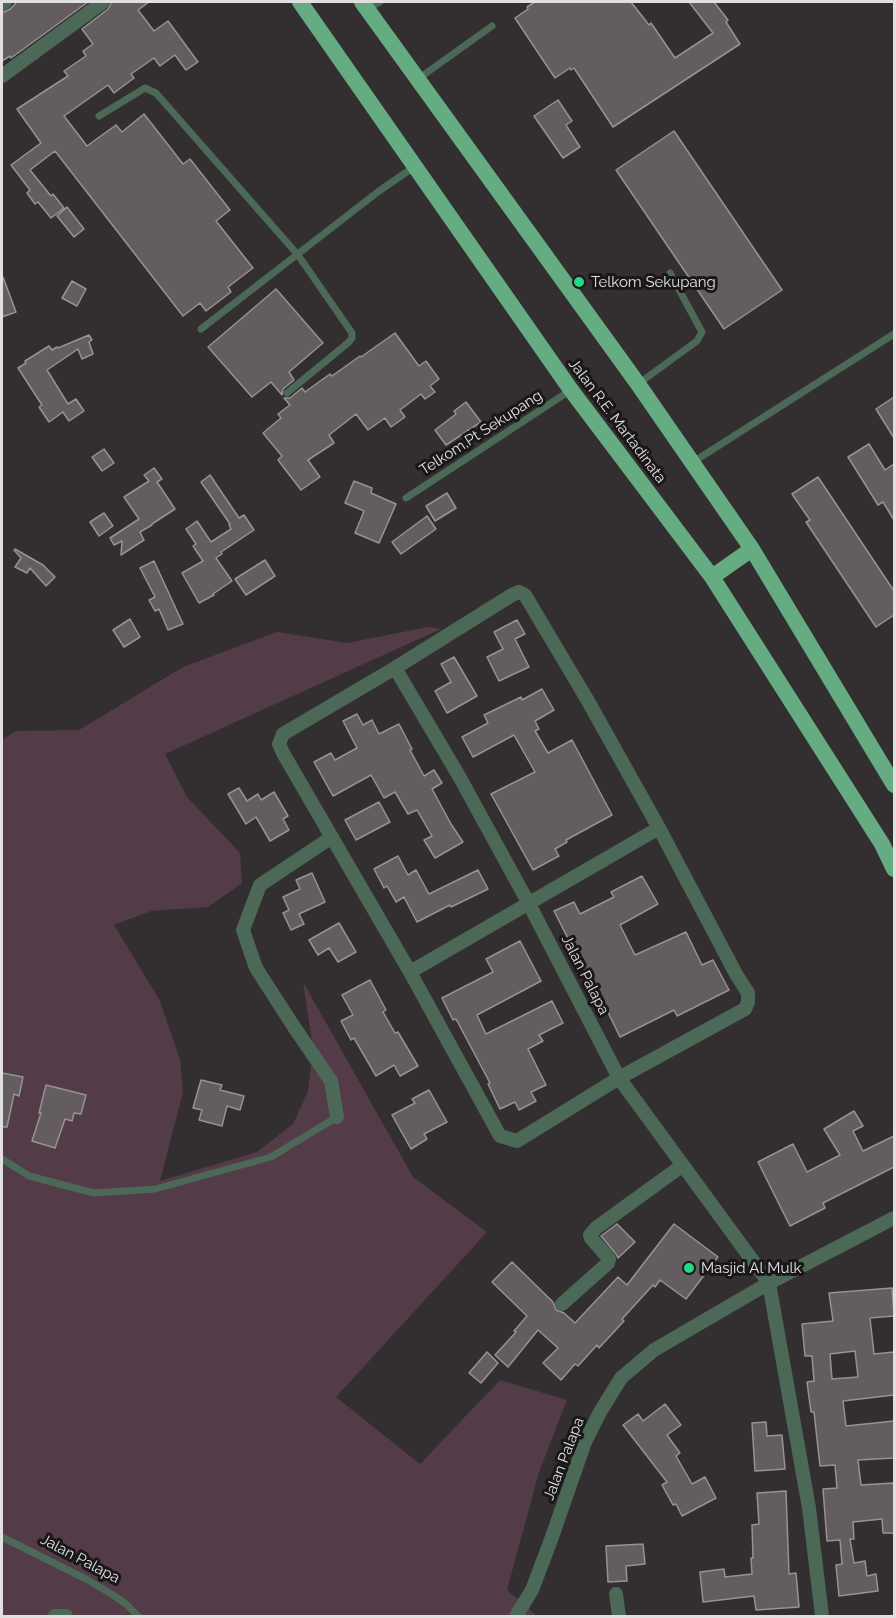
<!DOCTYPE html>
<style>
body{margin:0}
#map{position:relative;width:896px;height:1618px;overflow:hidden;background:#332e30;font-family:Raleway,sans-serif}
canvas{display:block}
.frame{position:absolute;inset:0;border:3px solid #e2dfe0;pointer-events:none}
</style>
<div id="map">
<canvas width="896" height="1618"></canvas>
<div class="frame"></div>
</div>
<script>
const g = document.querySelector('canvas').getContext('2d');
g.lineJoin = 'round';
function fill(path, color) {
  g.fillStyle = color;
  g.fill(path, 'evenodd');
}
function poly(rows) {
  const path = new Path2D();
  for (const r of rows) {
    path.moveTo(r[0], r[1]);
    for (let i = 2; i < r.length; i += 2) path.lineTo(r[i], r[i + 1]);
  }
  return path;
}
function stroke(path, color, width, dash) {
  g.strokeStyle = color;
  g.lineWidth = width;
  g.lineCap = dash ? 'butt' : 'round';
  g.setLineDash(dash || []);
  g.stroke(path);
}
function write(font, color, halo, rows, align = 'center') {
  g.font = font + ' Raleway,sans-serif';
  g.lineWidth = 6;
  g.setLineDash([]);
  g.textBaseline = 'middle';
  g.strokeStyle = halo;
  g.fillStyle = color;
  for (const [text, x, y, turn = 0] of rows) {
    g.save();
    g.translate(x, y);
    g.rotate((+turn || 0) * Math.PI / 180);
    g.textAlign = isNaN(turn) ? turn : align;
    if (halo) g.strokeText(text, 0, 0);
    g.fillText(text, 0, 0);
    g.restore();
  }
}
fill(poly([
 [428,627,441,629,165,754,187,797,240,853,242,883,208,907,151,911,114,925,159,999,180,1059,183,1092,160,1181,257,1152,293,1124,308,1091,313,1048,303,982,413,1177,487,1232,336,1397,420,1464,500,1380,567,1400,539,1472,507,1590,537,1616,2,1616,2,740,16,731,79,730,183,667,277,632,347,643]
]), '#543b48');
const building = poly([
 [17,2,88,2,11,58,10,56,2,61,2,13,10,9,17,2],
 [112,2,149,2,138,10,154,31,168,21,198,62,186,70,175,55,160,66,154,58,131,74,134,78,114,93,108,85,64,116,87,146,116,125,122,132,144,114,183,164,190,159,230,210,216,221,253,268,228,287,231,292,206,311,200,303,183,316,55,151,30,170,51,196,53,194,64,208,51,218,38,202,35,204,27,193,30,190,11,165,41,143,17,109,68,76,64,71,86,56,83,51,93,44,82,29,108,9,112,2],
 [535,2,631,2,649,25,651,23,675,58,713,33,689,2,714,2,728,20,726,22,740,44,613,127,574,68,571,70,570,68,555,78,515,18,528,9,527,7,535,2],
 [558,100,572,121,566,125,580,147,563,158,534,116,558,100],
 [674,131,782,290,724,329,616,170,674,131],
 [67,207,84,229,74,237,57,216,67,207],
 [2,277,3,277,16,312,2,317,2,277],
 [72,281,86,289,77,306,62,298,72,281],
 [276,289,323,343,289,372,294,380,283,389,282,395,271,382,252,397,208,347,276,289],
 [395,333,419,366,426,361,439,379,430,386,435,392,425,399,421,394,400,410,405,417,391,427,385,418,368,430,356,414,329,435,334,443,308,460,320,477,301,490,278,460,282,456,263,433,281,418,278,414,290,405,284,398,290,398,302,388,305,392,330,374,332,376,360,356,361,357,395,333],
 [89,335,92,340,89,342,93,354,82,359,78,349,47,370,68,404,76,399,84,411,69,421,63,412,49,422,39,407,42,405,18,368,26,363,25,361,49,346,52,350,57,347,58,348,89,335],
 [894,397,894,438,876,409,894,397],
 [466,402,481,422,446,445,435,430,456,414,454,411,466,402],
 [869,444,885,470,894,464,894,520,883,502,878,505,848,457,869,444],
 [104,449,114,463,102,471,92,457,104,449],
 [154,468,162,479,157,482,175,509,152,524,152,525,140,532,144,540,121,555,122,541,114,545,110,538,139,519,124,497,149,481,144,475,154,468],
 [210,475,239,518,244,515,254,530,221,552,222,554,216,558,232,581,213,594,214,595,199,603,182,573,203,561,193,546,196,544,186,529,197,521,211,542,231,529,229,525,230,524,201,482,210,475],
 [818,477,894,591,894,615,876,627,806,522,810,520,792,494,818,477],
 [354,481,372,488,371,493,396,504,379,543,355,533,364,511,345,503,354,481],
 [447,493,456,508,435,521,426,506,447,493],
 [104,513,113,526,99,536,90,522,104,513],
 [427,516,436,529,401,554,392,542,427,516],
 [15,549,43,565,55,577,46,586,30,568,27,573,15,567,21,558,14,550,15,549],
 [265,560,275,576,246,595,235,579,265,560],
 [154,561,183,624,168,630,159,609,155,611,149,600,155,597,140,568,154,561],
 [130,619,140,637,124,647,113,630,130,619],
 [517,620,525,634,515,639,529,667,499,681,487,657,503,649,494,632,517,620],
 [454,657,477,696,447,713,435,691,451,682,441,664,454,657],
 [542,689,554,710,535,721,539,729,535,731,548,753,572,740,612,815,566,840,567,842,555,849,559,856,533,870,491,794,535,772,514,735,473,757,462,737,488,723,484,715,521,697,522,700,542,689],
 [357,714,363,725,372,720,379,734,399,724,412,749,410,750,424,776,434,770,442,783,432,789,451,824,463,842,435,858,424,840,432,836,417,810,408,814,395,792,384,798,371,775,333,796,314,762,331,753,335,760,357,748,343,721,357,714],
 [239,788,247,801,258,794,261,800,274,792,288,816,283,819,289,830,270,841,256,817,246,824,228,794,239,788],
 [379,802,390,822,356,840,345,820,379,802],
 [398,856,408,875,416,870,429,894,478,870,488,889,451,907,450,905,417,922,404,897,396,902,387,886,384,888,374,869,398,856],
 [312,873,325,902,299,914,304,924,291,930,283,913,289,910,283,897,300,889,296,880,312,873],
 [642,876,658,904,620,925,635,955,686,932,702,965,713,960,729,990,677,1016,674,1010,620,1037,602,1000,600,1001,554,911,574,902,580,914,614,897,611,892,642,876],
 [339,923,356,952,338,962,329,948,318,955,309,940,339,923],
 [520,941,541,981,477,1015,486,1034,552,1001,563,1023,539,1035,543,1041,528,1049,546,1085,531,1092,536,1101,519,1110,515,1102,500,1109,488,1084,490,1083,456,1019,453,1020,442,998,493,972,486,959,520,941],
 [370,980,386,1010,383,1012,395,1033,398,1032,418,1066,400,1076,394,1065,376,1076,354,1038,351,1040,341,1021,353,1015,342,995,370,980],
 [2,1073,23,1077,19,1096,14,1094,7,1127,2,1127,2,1073],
 [201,1080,222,1085,220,1090,244,1096,240,1110,227,1106,222,1126,199,1120,202,1110,193,1108,201,1080],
 [46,1085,86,1095,81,1114,74,1113,72,1121,65,1119,55,1148,32,1141,41,1113,39,1113,46,1085],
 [429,1090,447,1122,424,1134,427,1139,411,1149,392,1115,415,1103,412,1099,429,1090],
 [854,1111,863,1126,853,1131,863,1151,894,1136,894,1167,823,1203,825,1208,790,1226,758,1162,793,1144,807,1172,840,1155,824,1129,854,1111],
 [617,1224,635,1242,618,1258,616,1254,601,1236,617,1224],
 [674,1224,718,1257,686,1299,660,1280,655,1287,653,1285,622,1319,624,1321,599,1348,597,1345,578,1366,575,1364,561,1380,543,1363,558,1348,538,1330,508,1367,495,1355,516,1332,514,1331,527,1316,492,1282,512,1262,553,1302,556,1310,564,1313,575,1323,618,1277,627,1285,674,1224],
 [892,1288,894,1316,870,1318,874,1354,894,1352,894,1395,843,1401,846,1426,894,1421,894,1458,858,1460,861,1485,894,1483,894,1533,883,1533,882,1519,853,1522,854,1539,850,1539,854,1563,865,1561,867,1576,876,1574,878,1591,839,1596,836,1565,842,1564,840,1540,827,1541,823,1489,837,1488,835,1465,820,1466,814,1412,811,1412,807,1382,814,1381,812,1356,805,1356,802,1324,833,1321,829,1293,892,1288],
 [855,1351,858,1377,832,1379,830,1354,855,1351],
 [487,1352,498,1363,481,1383,469,1373,487,1352],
 [665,1404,681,1425,667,1435,680,1453,676,1456,692,1484,705,1477,716,1498,682,1516,676,1504,673,1505,662,1485,667,1482,623,1425,638,1414,643,1421,665,1404],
 [766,1422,767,1436,782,1435,785,1469,755,1471,752,1423,766,1422],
 [786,1491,789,1574,796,1573,799,1607,756,1610,754,1596,703,1602,700,1572,724,1569,725,1577,752,1574,751,1558,753,1558,752,1525,759,1524,757,1493,786,1491],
 [643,1544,645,1564,626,1566,627,1581,608,1582,606,1546,643,1544]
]);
fill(building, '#635d60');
stroke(building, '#989294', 1.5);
stroke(poly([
 [367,9,380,2],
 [418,79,492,26],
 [99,116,145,88,156,93,298,255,352,333,352,338,349,342,287,393],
 [201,329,379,191,414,167],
 [638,384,697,341,702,332,670,273],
 [693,462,894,334],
 [406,498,571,390],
 [2,1159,29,1176,94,1193,155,1189,271,1157,337,1117],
 [2,1537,88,1580,113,1595,126,1604,138,1616]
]), '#4b6956', 7);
stroke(poly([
 [2,4,5,2],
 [2,76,103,2],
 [519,592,525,595,588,701,659,828,736,974,748,993,748,1002,745,1009,619,1078,517,1141,500,1136,410,972,283,753,279,744,283,734,395,668,512,595,519,592],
 [395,668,459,776,529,904,619,1078,769,1283,809,1508,822,1616],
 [332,837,260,885,243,930,256,968,294,1027,331,1081,337,1117],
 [410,972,659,828],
 [562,1304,608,1263,609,1259,606,1255,591,1238,590,1235,596,1228,683,1165],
 [616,1594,619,1616],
 [55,1616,66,1616],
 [516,1616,532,1590,552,1537,585,1442,600,1412,621,1378,654,1350,769,1283,894,1218]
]), '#4b6956', 14);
stroke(poly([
 [300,2,571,390,712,577,882,844,894,869],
 [362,2,638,384,752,549,894,785],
 [712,577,752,549]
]), '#66ac82', 16);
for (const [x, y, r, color] of [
 [579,282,6,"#24d886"],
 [689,1268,6,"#24d886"]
]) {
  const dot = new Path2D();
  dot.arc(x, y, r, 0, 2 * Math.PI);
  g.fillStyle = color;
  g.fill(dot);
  stroke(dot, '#191718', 2);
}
write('15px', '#e2dfe0', '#191718', [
 ["Telkom Sekupang",591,282],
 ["Masjid Al Mulk",701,1268]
], 'left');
write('15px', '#e2dfe0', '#191718', [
 ["Jalan R.E. Martadinata",617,421,53],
 ["Telkom,Pt Sekupang",481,433,-33],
 ["Jalan Palapa",585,975,63],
 ["Jalan Palapa",564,1459,-69],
 ["Jalan Palapa",80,1559,28]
]);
</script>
